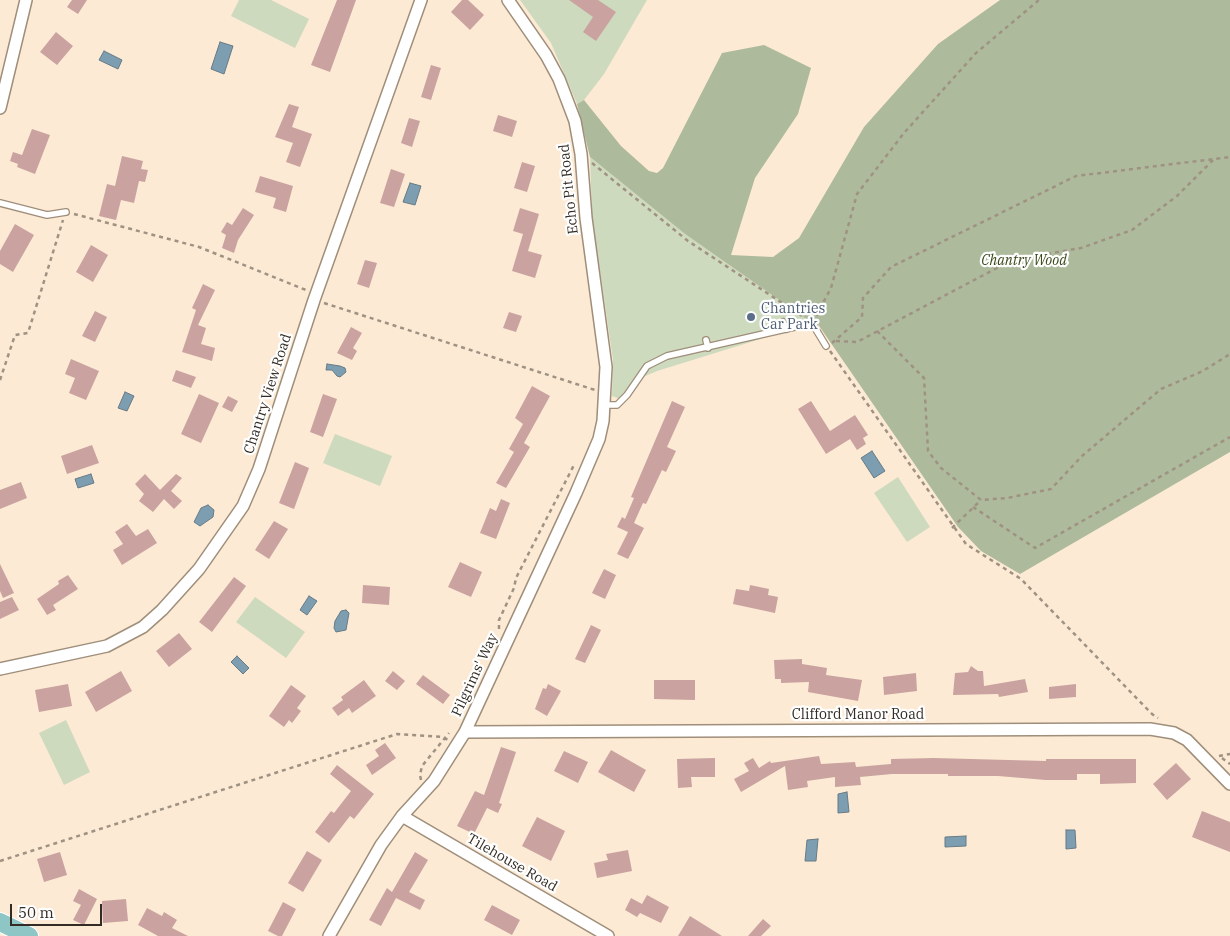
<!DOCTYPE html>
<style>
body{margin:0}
#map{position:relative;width:1230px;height:936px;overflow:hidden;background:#fcead4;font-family:"IBM Plex Serif",serif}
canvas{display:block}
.scale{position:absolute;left:10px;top:904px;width:92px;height:22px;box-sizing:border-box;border:2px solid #332c24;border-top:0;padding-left:6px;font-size:15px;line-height:18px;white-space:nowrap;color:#332c24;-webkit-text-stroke:4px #fff;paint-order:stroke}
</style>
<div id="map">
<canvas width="1230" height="936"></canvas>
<div class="scale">50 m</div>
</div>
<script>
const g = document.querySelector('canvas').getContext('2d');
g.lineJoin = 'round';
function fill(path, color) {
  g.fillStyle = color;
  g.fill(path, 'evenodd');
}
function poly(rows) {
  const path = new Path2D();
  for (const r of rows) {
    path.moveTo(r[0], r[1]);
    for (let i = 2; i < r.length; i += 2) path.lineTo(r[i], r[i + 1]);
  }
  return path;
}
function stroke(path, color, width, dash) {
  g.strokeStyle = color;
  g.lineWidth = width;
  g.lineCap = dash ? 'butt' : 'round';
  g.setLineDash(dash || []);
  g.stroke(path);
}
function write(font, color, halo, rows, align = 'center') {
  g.font = font + ' "IBM Plex Serif",serif';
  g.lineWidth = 4.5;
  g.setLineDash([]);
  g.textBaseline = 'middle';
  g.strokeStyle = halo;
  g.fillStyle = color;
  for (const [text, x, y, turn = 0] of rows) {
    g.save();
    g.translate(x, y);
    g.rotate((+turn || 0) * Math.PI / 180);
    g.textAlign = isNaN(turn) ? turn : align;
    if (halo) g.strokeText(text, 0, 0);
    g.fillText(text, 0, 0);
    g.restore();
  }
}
fill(poly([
 [239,0,271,0,309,19,295,48,231,16],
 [520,0,647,0,604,74,584,100,577,104,551,43],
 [590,157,685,234,812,323,657,371,643,377,620,399,612,396,613,360,592,216],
 [335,434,392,456,380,486,323,463],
 [898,477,930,527,907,542,874,493],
 [255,597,305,632,286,658,236,622],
 [66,720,90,772,64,785,39,733]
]), '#cedabe');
fill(poly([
 [1000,0,1230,0,1230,452,1020,574,981,551,958,527,817,323,812,323,685,234,590,157,577,104,584,100,621,146,649,171,657,173,663,168,722,53,764,45,811,68,798,114,755,178,731,255,773,257,799,238,864,127,938,44]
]), '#adbb9c');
const water = poly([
 [220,42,233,46,224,74,211,69,220,42],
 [104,51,122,60,118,69,99,60,104,51],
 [410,183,421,186,415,205,403,202,410,183],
 [327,364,340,366,345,368,346,372,340,377,337,376,332,370,326,370,327,364],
 [125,392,134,396,127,411,118,408,125,392],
 [872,451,885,471,874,478,861,458,872,451],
 [91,474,94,483,78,488,75,479,91,474],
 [208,505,214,510,213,517,200,526,194,522,201,508,208,505],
 [309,596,317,601,307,615,300,610,309,596],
 [346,610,349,613,346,630,336,632,334,628,335,621,341,611,346,610],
 [237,656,249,668,243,674,231,662,237,656],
 [847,792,849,812,838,813,838,794,847,792],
 [1066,830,1075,830,1076,848,1066,849,1066,830],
 [966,836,966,846,945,847,945,837,966,836],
 [818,839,816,861,805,861,807,840,818,839]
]);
fill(water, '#7d9db0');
stroke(water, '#677b86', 1);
fill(poly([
 [72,0,87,0,78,14,67,7],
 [337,0,356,0,330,72,311,65],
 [462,0,468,0,484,15,470,30,451,12],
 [569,0,598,0,616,12,596,41,583,32,593,17],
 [56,32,73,46,57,65,40,52],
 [431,65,441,68,431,100,421,97],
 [289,104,299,107,292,127,312,134,300,167,286,162,293,143,275,137],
 [498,115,517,121,512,137,493,131],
 [409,118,420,121,412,147,401,143],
 [32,129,50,135,35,174,17,167,18,164,10,161,13,152,22,155],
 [122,156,143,161,141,169,148,170,145,182,139,181,134,203,121,200,116,220,99,216,107,184,115,186],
 [522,162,535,166,527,192,514,188],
 [391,169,405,174,394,207,380,203],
 [260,176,293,186,286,212,273,208,276,198,255,192],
 [243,208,254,215,238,240,234,253,222,248,226,235,221,232,227,222,232,225],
 [520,208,539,214,528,251,542,255,535,278,512,271,523,234,513,231],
 [15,224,34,235,13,272,0,264,0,251],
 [91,245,108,255,93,282,76,272],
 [365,260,377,263,369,288,357,284],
 [203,284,215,290,198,325,206,328,201,344,215,348,212,361,182,352,196,310,192,308],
 [95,311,107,317,95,342,82,336],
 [509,312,522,316,516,332,503,328],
 [351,327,362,333,353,348,357,351,352,360,337,353],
 [71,359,99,371,86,400,69,393,75,378,65,374],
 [176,370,196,377,191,388,172,381],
 [532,386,550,396,524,443,530,447,506,488,496,483,514,452,509,449,523,424,515,418],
 [199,394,219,403,201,443,181,434],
 [323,394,337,399,323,437,310,432],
 [228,396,238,401,232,412,222,407],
 [672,401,685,407,667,447,676,451,666,472,662,470,646,504,643,503,634,523,644,528,628,559,617,554,628,532,617,527,622,517,625,519,634,498,631,497],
 [811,401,830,431,855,415,868,435,863,438,866,444,857,450,850,439,826,454,798,409],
 [92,445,99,463,67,474,61,456],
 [295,462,309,468,294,509,279,503],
 [145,474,160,490,176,474,182,478,171,491,182,501,174,509,164,499,153,512,139,501,144,494,135,484],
 [21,482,27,498,0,509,0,490],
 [501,499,510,503,496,539,480,533,490,508,496,511],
 [274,521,288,529,269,559,255,550],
 [127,524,136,536,148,529,157,543,122,565,113,550,123,544,115,532],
 [460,562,482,572,471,597,448,587],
 [0,564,14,593,3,598,0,591],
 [604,569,616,575,605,599,592,593],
 [68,575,78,589,53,605,56,610,47,615,37,599,59,584,58,581],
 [234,577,246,586,212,632,199,622],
 [363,585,390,587,389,605,362,603],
 [750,585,769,589,768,595,778,597,775,613,733,604,736,589,749,591],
 [12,597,19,610,0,619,0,602],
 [591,625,601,630,585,663,575,659],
 [179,633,192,649,169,667,156,651],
 [802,659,802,664,827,668,826,675,862,680,858,701,808,692,809,682,781,683,781,679,775,679,774,660],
 [971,666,978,671,983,671,984,686,1025,679,1028,692,999,697,998,694,953,695,955,673,968,672],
 [121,671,132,691,96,712,85,692],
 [393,671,405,681,397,690,385,681],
 [916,673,917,691,884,695,883,677],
 [423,675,450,695,443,704,416,684],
 [364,680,376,696,352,713,349,708,338,716,332,708,343,700,341,697],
 [654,680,695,680,695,700,654,699],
 [68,684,72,706,39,712,35,690],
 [548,684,561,691,547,716,535,709,543,688,546,689],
 [1076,684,1076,697,1049,699,1049,687],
 [291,685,306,696,297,708,301,711,292,723,289,720,284,727,269,716],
 [385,743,396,758,372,775,366,765,379,756,375,750],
 [501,747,516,752,499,803,502,804,498,813,487,808,474,834,457,826,475,791,484,795],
 [611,750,646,770,634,792,598,772],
 [564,751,588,762,578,783,554,771],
 [819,756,821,764,855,762,856,767,891,764,891,759,934,758,1046,761,1046,759,1136,759,1136,783,1100,784,1100,774,1077,774,1077,780,1046,780,998,776,948,776,948,774,892,774,860,777,861,785,835,787,835,777,807,781,808,787,788,790,785,766,741,792,734,779,749,771,744,763,753,758,759,768,770,761,771,763],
 [715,758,715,777,691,777,692,787,678,788,677,759],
 [1176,763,1191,779,1167,800,1153,784],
 [337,765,374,794,354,819,350,816,329,843,315,832,331,811,334,813,351,791,330,774],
 [1202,811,1230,822,1230,852,1192,837],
 [537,817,565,831,551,861,522,846],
 [628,850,632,871,597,878,594,863,608,860,606,854],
 [307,851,322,860,303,892,288,883],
 [60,852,67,875,44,882,37,859],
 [415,852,428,860,409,892,425,900,420,910,396,898,381,926,369,920,387,888,392,892],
 [79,889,97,899,84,925,73,920,81,905,73,901],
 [647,895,669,907,661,923,640,913,637,917,625,910,631,898,642,904],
 [126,899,128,921,103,923,102,901],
 [283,902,296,909,282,936,278,936,268,931],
 [492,905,520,920,512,935,484,920],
 [147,908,162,916,164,912,177,920,172,928,188,936,158,936,138,925],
 [690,916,722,936,678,936],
 [763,919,771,926,761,936,748,936]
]), '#caa3a0');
const lane = poly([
 [0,203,47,215,66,212],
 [783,322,787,329],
 [706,340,708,348],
 [605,405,617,405,627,395,647,366,667,356,812,323,826,346]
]);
const street = poly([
 [0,108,26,0],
 [0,669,107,646,143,627,162,610,199,569,243,506,259,469,314,300,421,0],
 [465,732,1150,729,1174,733,1187,740,1230,784],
 [402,816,608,936],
 [329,936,381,845,402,816,434,781,465,732,576,493,599,439,603,421,606,367,586,218,581,154,575,121,559,79,546,55,508,0]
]);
const primary = poly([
 [0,922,29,936]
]);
stroke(lane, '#9f8e7a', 8);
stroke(street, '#9f8e7a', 14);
stroke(primary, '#fff', 20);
stroke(poly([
 [592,163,688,241,802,316],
 [74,214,199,247,306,290],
 [324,303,595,390],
 [816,316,831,288,857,194,904,133,976,53,1039,0],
 [877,331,924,378,928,451,941,468,981,500,1007,498,1051,489,1082,456,1161,389,1203,371,1230,354],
 [836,341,857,342,1012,260,1081,248,1132,230,1177,196,1213,160],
 [832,343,862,317,863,298,891,267,1076,176,1230,157],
 [830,351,966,544,1021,579,1152,714,1158,718],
 [0,380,15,335,28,333,63,220],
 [973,507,1035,548,1230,437],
 [952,528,981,500],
 [499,629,499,620,514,588,516,578,574,465],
 [1219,756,1230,754],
 [1222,758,1230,764],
 [421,780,420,775,422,766,449,733],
 [0,861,397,734,443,737,448,740]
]), '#9f9282', 2.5, [4, 4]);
stroke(lane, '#fff', 5.5);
stroke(street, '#fff', 11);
stroke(primary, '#8ec6c5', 18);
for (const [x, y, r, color] of [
 [751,317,5,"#5c6f8a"]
]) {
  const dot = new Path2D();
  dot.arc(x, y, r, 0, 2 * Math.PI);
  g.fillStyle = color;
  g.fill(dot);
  stroke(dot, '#fff', 2);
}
write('14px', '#332c24', '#fff', [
 ["Echo Pit Road",569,189,-96],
 ["Chantry View Road",268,394,-72],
 ["Pilgrims' Way",475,675,-65],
 ["Clifford Manor Road",858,715],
 ["Tilehouse Road",512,863,30]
]);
write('italic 14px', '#384a19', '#fff', [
 ["Chantry Wood",1024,261]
]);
write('14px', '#4e5e75', '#fff', [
 ["Chantries",761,309],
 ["Car Park",761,325]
], 'left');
</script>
